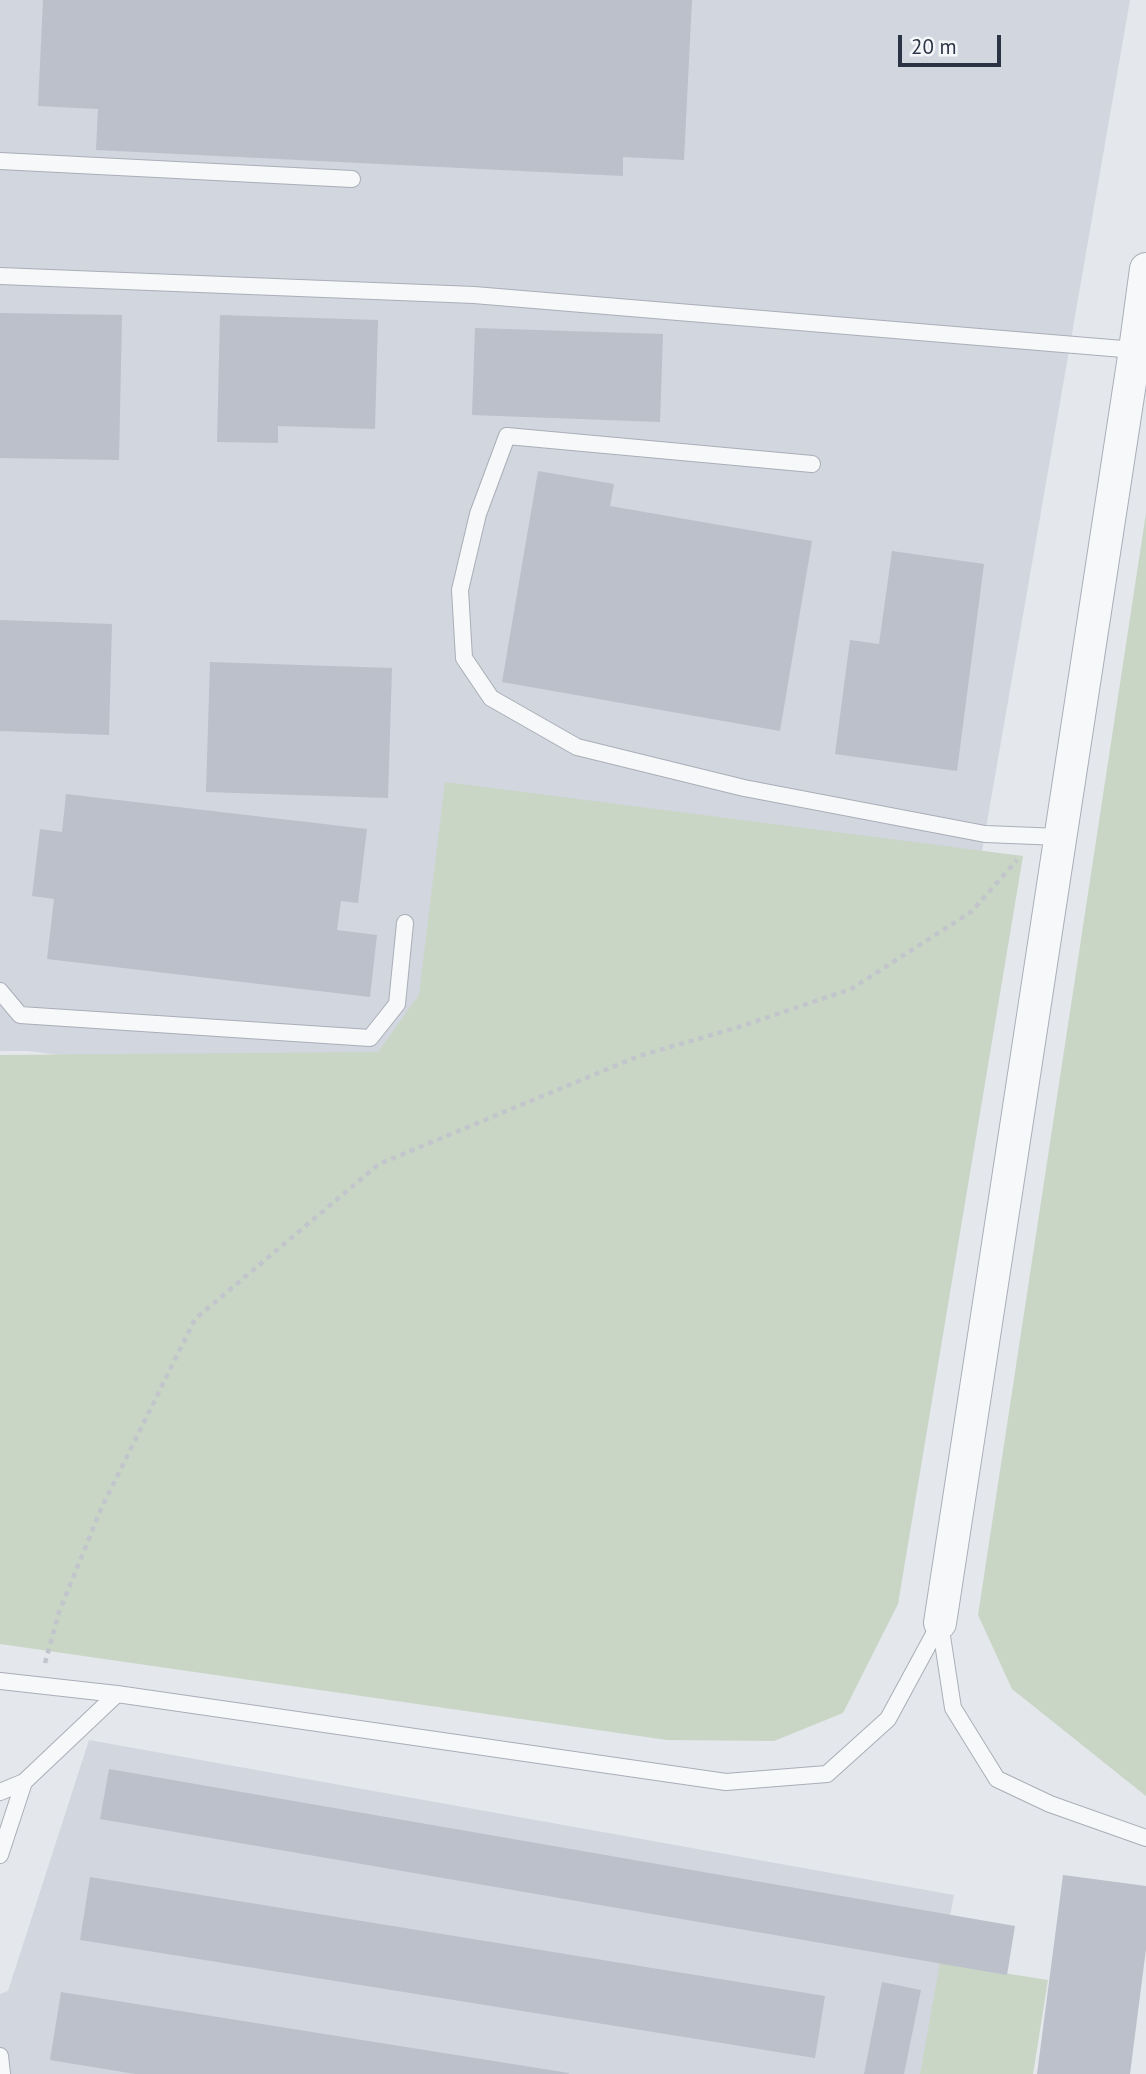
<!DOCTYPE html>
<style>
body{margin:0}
#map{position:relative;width:1146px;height:2074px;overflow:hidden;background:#e4e7ec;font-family:"PT Sans",sans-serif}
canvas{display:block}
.scale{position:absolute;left:898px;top:35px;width:103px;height:32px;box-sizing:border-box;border:4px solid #2b3445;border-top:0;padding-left:9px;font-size:21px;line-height:24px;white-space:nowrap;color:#2b3445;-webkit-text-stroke:5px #f4f6f9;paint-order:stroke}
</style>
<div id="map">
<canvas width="1146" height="2074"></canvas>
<div class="scale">20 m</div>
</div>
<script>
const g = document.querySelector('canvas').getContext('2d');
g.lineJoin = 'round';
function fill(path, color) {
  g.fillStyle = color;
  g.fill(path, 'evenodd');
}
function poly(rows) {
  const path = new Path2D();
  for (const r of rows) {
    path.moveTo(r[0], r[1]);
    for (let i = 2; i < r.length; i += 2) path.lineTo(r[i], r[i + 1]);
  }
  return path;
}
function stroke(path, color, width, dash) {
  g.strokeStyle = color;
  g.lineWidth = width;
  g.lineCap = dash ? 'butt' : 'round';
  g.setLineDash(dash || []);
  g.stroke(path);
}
fill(poly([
 [0,0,1130,0,975,891,407,1099,28,1051,0,1051],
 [89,1740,954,1895,920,2074,0,2074,0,1994,8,1991]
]), '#d2d6de');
fill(poly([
 [1146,513,1146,1796,1012,1689,978,1615],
 [445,782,1023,856,898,1604,843,1713,774,1741,667,1740,0,1644,0,1055,378,1052,419,995],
 [940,1963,1048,1980,1033,2074,920,2074]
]), '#c9d6c5');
fill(poly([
 [43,0,692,0,684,160,623,157,623,176,96,150,98,109,38,106],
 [0,313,122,315,119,460,0,458],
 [220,315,378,320,375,429,278,426,278,443,217,442],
 [475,328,663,334,660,422,472,415],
 [538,471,614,484,610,506,812,541,780,731,502,682],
 [892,551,984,564,957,771,835,754,850,640,879,644],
 [0,620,112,624,109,735,0,731],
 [210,662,392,668,388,798,206,792],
 [66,794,367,829,358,903,341,901,337,930,377,935,370,997,47,959,54,899,32,896,40,829,62,832],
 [109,1769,1015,1926,1007,1975,100,1819],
 [1063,1875,1146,1886,1146,1949,1130,2074,1037,2074],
 [90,1877,825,1996,815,2058,80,1940],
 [882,1982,921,1990,904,2074,864,2074],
 [61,1992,569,2073,568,2074,135,2074,50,2060]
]), '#bbc0ca');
const service = poly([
 [0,161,352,179],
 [0,276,474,295,1135,350],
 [812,464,507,436,478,514,460,590,464,658,491,698,577,747,744,788,985,834,1060,837],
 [0,991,20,1015,370,1038,397,1004,405,923],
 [940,1623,953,1708,997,1779,1050,1804,1146,1838],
 [0,1681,117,1694],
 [0,1792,24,1782],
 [0,1855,24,1782,117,1694,726,1782,827,1774,888,1719,940,1623],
 [0,2056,2,2074]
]);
const minor = poly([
 [940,1623,1135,350,1146,269]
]);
stroke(service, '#a9aeb7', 18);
stroke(minor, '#a9aeb7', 34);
stroke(poly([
 [45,1663,59,1612,101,1509,195,1319,379,1164,639,1056,739,1027,851,989,971,912,1017,860]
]), '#c2c5cb', 4.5, [5, 5]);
stroke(service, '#f7f8fa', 16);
stroke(minor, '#f7f8fa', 32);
</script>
